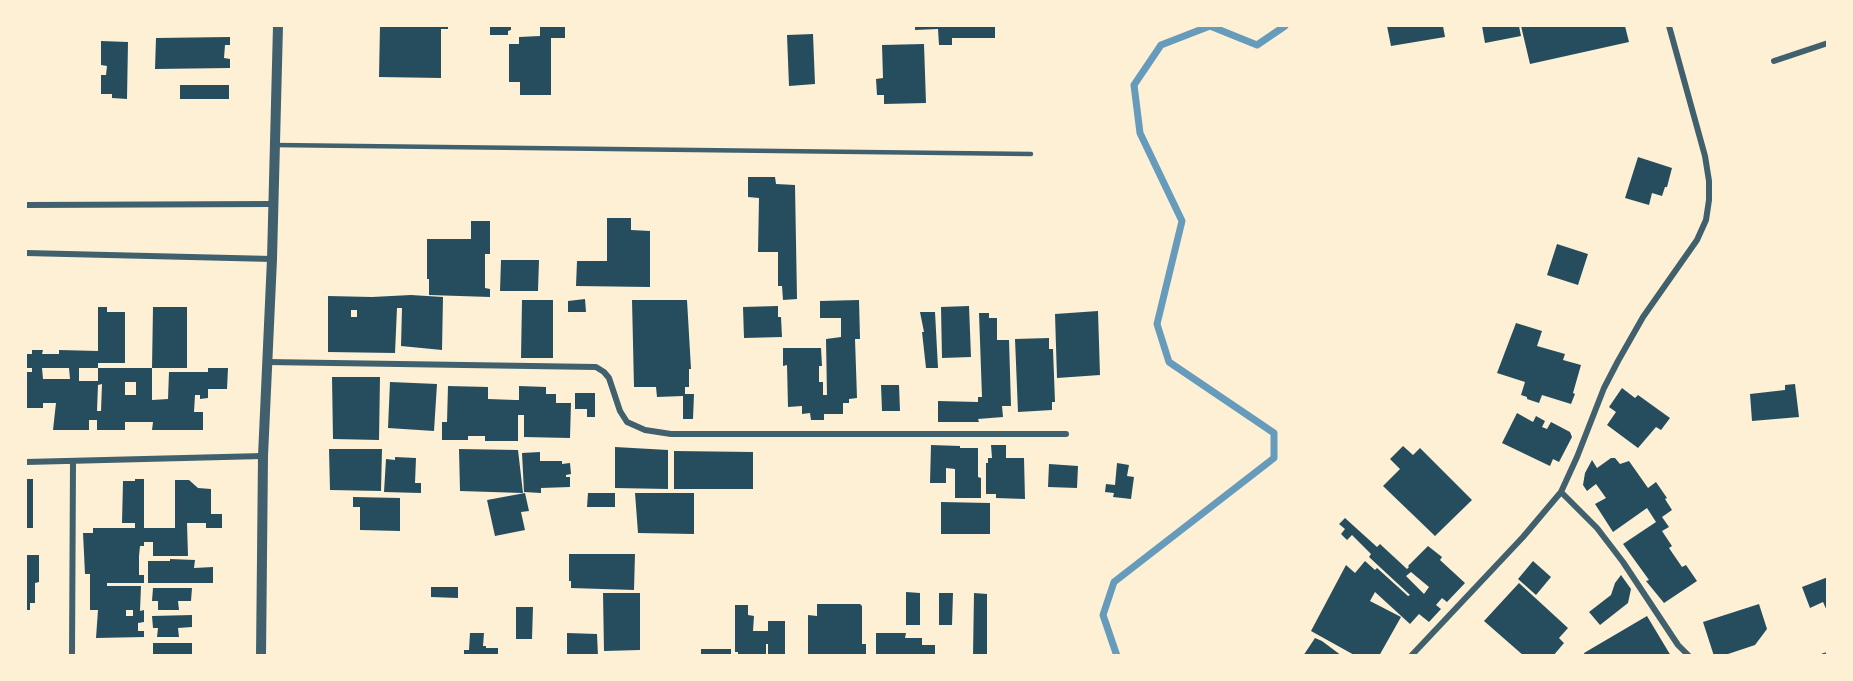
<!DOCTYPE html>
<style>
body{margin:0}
#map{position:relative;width:1853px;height:681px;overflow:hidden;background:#fdf0d5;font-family:"Fira Sans",sans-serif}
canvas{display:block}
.frame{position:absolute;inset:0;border:27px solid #fdf0d5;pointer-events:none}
</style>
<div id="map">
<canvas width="1853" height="681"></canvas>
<div class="frame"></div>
</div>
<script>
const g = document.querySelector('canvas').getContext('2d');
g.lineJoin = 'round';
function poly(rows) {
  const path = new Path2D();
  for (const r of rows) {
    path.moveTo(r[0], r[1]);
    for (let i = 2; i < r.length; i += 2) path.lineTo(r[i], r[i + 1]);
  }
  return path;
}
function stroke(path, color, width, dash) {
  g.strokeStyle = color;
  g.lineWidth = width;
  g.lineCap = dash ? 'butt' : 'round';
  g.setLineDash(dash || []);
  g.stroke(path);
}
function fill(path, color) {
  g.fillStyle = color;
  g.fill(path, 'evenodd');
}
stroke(poly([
 [1117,656,1103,615,1114,582,1274,458,1274,433,1169,362,1157,324,1182,221,1140,133,1134,85,1161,45,1210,26,1257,45,1285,26]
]), '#669bbc', 7);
fill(poly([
 [380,26,448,26,448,29,441,29,441,78,379,77],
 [490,26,511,26,511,30,508,31,508,35,490,35],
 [540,26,565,26,565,38,551,38,551,95,520,95,520,82,509,82,509,44,519,44,519,37,540,36],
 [915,26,995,26,995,38,952,38,952,45,939,45,938,29,915,30],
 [1387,26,1443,26,1445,37,1391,46],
 [1482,26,1519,26,1521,36,1485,43],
 [1521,26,1625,26,1629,42,1530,64],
 [813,34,815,84,789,86,787,35],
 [230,37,230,45,225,45,224,58,230,59,230,68,155,69,156,38],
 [101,41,128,42,127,99,112,98,112,94,101,94,101,75,106,75,107,66,101,65],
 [924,44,926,103,884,104,884,95,877,95,876,79,883,78,882,45],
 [180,85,229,85,229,99,180,99],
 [1638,157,1672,168,1667,187,1665,187,1662,196,1652,193,1649,205,1625,198],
 [748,177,775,177,776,184,795,185,797,299,783,300,782,286,778,286,778,252,758,252,759,198,748,197],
 [607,218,631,218,631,230,650,231,650,287,576,286,577,261,607,261],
 [471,221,490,221,490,254,485,254,485,288,490,289,490,297,429,295,429,279,427,279,427,239,471,239],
 [1557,244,1588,254,1578,285,1547,275],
 [501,260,539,260,538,291,500,291],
 [411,295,443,297,442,350,401,346,402,308,397,308,395,353,328,352,328,296,372,297],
 [351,310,357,310,357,317,351,317],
 [585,299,586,312,568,312,568,301],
 [522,300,553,300,553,358,521,358],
 [632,300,687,300,691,369,689,369,689,387,685,387,685,394,694,394,693,419,683,419,683,396,657,397,656,387,634,387],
 [859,300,860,339,855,339,857,398,849,399,849,403,843,403,843,414,824,414,824,420,811,420,810,413,802,414,802,406,788,407,787,365,783,366,783,348,821,348,822,366,819,366,819,382,823,382,823,395,827,395,826,339,841,337,841,318,820,318,820,301],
 [778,306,778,317,781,317,782,337,744,338,743,307],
 [969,306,971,357,942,358,941,307],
 [98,307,107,307,107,312,125,312,125,363,98,363,98,368,79,368,79,381,98,381,98,368,152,368,153,307,187,307,187,368,152,368,152,400,168,399,169,372,208,372,208,368,228,368,227,389,208,389,208,398,200,399,200,395,195,395,194,412,203,412,203,430,152,430,153,422,125,422,125,430,97,430,97,420,89,420,89,430,53,430,56,403,43,403,43,408,26,408,26,372,32,372,32,368,26,368,26,354,32,354,32,350,43,350,42,354,59,354,59,350,98,351],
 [42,368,69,368,70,379,43,379],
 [125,382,136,382,136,395,125,395],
 [102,384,101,411,97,411,98,385],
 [1098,311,1100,375,1057,378,1055,314],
 [920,312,935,312,938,368,926,368,922,332,924,332],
 [979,313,989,313,989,318,997,318,997,340,1009,340,1011,406,1002,406,1003,417,978,419,979,422,938,422,938,401,978,402,978,397,982,397],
 [1516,323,1542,331,1537,346,1565,354,1563,360,1581,365,1573,393,1575,394,1571,404,1542,395,1539,403,1527,399,1527,397,1521,395,1525,382,1497,373],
 [1049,338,1049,349,1053,349,1055,402,1052,402,1052,410,1018,412,1015,339],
 [332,377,380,377,379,440,333,439],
 [390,382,437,384,434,431,388,428],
 [1795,384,1799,417,1752,421,1750,394,1785,390,1785,385],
 [881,385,899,385,900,411,882,411],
 [448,386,488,387,488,399,515,400,519,400,519,386,546,387,546,394,556,394,556,403,571,403,570,438,524,437,524,415,518,415,518,441,485,441,485,436,468,436,468,440,442,440,442,422,447,422],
 [1622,388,1635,398,1638,395,1670,418,1661,430,1656,427,1638,448,1607,425,1616,412,1609,407],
 [575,393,595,393,595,417,587,417,587,409,575,409],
 [1517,413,1533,422,1536,416,1545,421,1542,427,1547,429,1551,422,1570,432,1572,437,1559,462,1553,459,1550,466,1502,443],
 [931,445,960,446,960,448,978,448,978,477,981,478,981,498,955,498,955,469,946,468,946,483,930,483],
 [991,445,1006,445,1006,458,1024,458,1025,499,996,498,996,494,986,494,986,463,988,463,988,458,992,458],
 [1403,446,1413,455,1420,448,1472,500,1435,536,1383,486,1400,469,1390,459],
 [615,447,668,450,668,489,615,488],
 [329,449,382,449,381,491,330,490],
 [459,449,518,450,523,493,460,491],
 [674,451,753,452,753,489,674,489],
 [540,452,540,461,562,461,562,464,570,463,571,474,566,475,566,477,570,477,570,487,541,488,541,493,524,492,522,453],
 [395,457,416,458,415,483,421,483,421,493,384,492,386,459,395,460],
 [1611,458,1615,458,1620,464,1629,461,1648,488,1656,482,1667,498,1665,499,1672,510,1662,517,1669,527,1662,531,1672,546,1669,548,1682,567,1686,565,1697,581,1664,603,1646,581,1649,580,1623,544,1656,522,1647,508,1613,532,1595,504,1606,498,1596,484,1587,491,1583,485,1585,473,1592,460,1597,468],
 [1117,463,1129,465,1127,476,1134,477,1131,499,1113,497,1114,493,1105,492,1106,484,1115,485],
 [1049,464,1078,466,1077,488,1048,487],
 [26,479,33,479,33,528,26,528],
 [135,479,144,479,144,528,175,528,175,480,189,480,198,488,211,489,211,514,222,514,222,528,206,528,206,523,187,523,188,556,153,556,153,542,144,542,144,546,140,546,139,556,139,575,144,575,144,583,107,583,107,586,141,586,140,611,144,610,144,622,138,623,138,631,144,631,144,637,96,638,98,610,90,610,90,574,85,574,83,533,93,533,93,528,135,528,135,523,122,523,123,481,135,481],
 [126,610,133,610,133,616,126,616],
 [525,493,529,511,521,512,525,530,495,536,487,500],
 [588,493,615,493,615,507,587,507],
 [635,493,694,493,694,534,638,533],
 [353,497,400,498,400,531,360,530,360,507,353,507],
 [941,502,990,503,990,534,941,534],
 [1345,518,1377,547,1380,544,1407,569,1409,567,1408,566,1428,546,1442,557,1440,560,1465,583,1447,602,1442,598,1436,605,1441,609,1429,622,1419,614,1410,624,1375,592,1370,601,1401,617,1379,656,1356,656,1311,631,1346,565,1355,573,1365,561,1375,570,1377,568,1408,596,1410,595,1369,557,1371,554,1352,535,1347,540,1341,534,1345,529,1339,524],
 [1411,572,1429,587,1424,594,1406,576],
 [569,554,635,554,634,590,571,588,571,581,569,581],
 [26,555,39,555,39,582,35,583,35,603,30,603,30,610,26,610],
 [170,559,195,560,194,568,213,567,213,583,148,583,148,561,170,561],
 [1533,561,1551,577,1536,595,1518,579],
 [1621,575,1631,589,1628,603,1600,625,1589,612,1611,595,1615,583],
 [1828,577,1828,613,1823,602,1810,608,1802,587],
 [1519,583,1568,628,1559,638,1564,643,1553,656,1524,656,1484,621],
 [431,587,458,587,458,598,431,597],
 [153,588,192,588,191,601,178,601,179,610,158,610,158,601,152,601],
 [906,592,920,593,920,625,906,625],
 [603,593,640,593,640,650,604,651],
 [939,593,953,593,952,625,939,625],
 [974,593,987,594,987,656,973,656],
 [817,604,860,604,862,606,862,644,866,644,866,656,808,656,808,615,817,616],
 [1759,604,1767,629,1755,645,1722,656,1714,656,1703,622],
 [735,605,748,605,748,615,754,616,753,631,768,631,768,621,785,621,785,656,768,656,768,644,766,644,766,656,738,656,738,652,735,652],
 [516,607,533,607,532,639,516,639],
 [192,615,192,627,178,628,179,637,157,637,158,628,153,628,152,616],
 [1647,616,1671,656,1585,656,1584,653],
 [470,633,484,633,483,646,486,646,486,648,498,648,498,656,464,656,464,650,469,650],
 [567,633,597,634,598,656,567,656],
 [876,633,906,633,905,638,922,638,922,645,935,645,935,656,876,656],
 [1315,638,1322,641,1342,656,1303,656],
 [153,643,192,643,192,655,153,655],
 [701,649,731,649,731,656,701,656]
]), '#264d5e');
stroke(poly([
 [274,145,1031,154]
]), '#3f606c', 4.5);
stroke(poly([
 [1774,61,1828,43],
 [26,205,272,204],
 [26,253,272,259],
 [267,362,596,367,604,372,609,378,620,411,627,422,645,430,671,434,1066,434],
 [26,462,263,456],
 [1561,492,1597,528,1623,562,1678,645,1689,656],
 [72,656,73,462],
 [1411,656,1523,537,1561,492,1577,457,1604,388,1618,361,1643,317,1697,240,1706,220,1709,200,1709,181,1705,156,1669,26],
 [1824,656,1828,655]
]), '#3f606c', 6);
stroke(poly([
 [261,656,263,456,272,259,278,26]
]), '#3f606c', 10);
</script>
